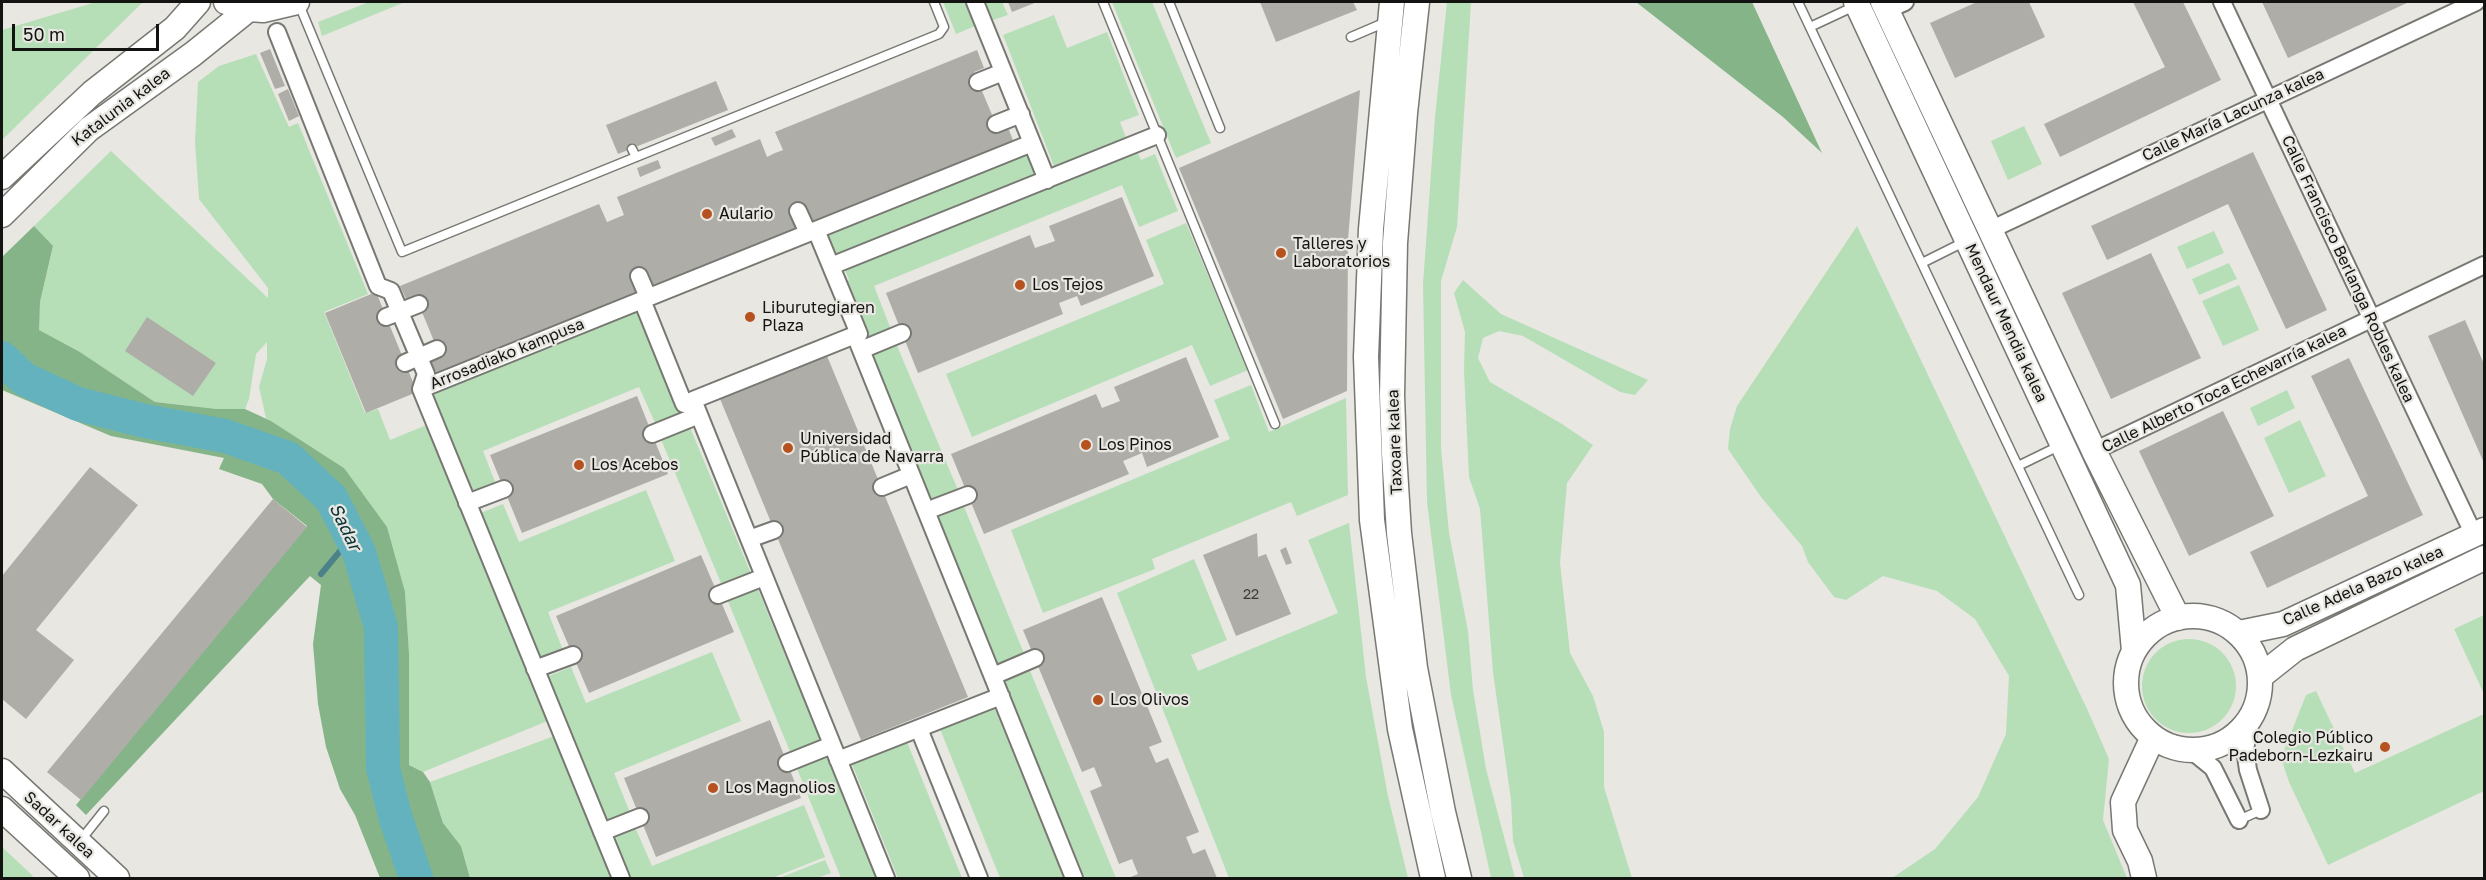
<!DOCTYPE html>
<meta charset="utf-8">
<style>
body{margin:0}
#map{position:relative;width:2486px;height:880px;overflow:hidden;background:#e8e7e2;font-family:"Golos Text",sans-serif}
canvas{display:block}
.frame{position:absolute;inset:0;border:3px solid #131311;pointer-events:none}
.scale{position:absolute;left:12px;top:24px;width:147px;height:27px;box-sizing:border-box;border:3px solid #131311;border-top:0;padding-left:8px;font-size:18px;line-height:21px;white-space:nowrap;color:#131311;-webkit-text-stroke:4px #e8e7e2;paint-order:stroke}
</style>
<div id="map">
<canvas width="2486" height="880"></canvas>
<div class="frame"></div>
<div class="scale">50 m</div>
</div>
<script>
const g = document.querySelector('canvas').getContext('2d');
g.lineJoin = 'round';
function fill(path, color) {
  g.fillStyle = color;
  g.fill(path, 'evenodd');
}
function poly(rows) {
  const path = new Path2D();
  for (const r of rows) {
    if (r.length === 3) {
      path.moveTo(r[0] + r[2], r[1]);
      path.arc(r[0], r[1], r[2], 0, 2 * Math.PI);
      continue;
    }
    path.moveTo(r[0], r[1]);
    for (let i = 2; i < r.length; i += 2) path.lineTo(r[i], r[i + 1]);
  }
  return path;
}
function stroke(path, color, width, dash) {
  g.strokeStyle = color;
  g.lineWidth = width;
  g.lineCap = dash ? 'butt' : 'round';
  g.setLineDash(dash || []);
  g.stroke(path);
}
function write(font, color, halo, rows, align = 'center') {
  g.font = font + ' "Golos Text",sans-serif';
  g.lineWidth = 4.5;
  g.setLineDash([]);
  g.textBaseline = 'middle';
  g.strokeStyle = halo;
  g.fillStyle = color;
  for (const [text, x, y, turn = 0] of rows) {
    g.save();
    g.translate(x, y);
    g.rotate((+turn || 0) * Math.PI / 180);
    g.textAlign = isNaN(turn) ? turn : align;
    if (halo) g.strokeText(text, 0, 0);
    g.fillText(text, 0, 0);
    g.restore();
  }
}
fill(poly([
 [96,2,143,2,2,140,2,30],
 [369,2,405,2,322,36,318,22],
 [943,2,965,2,975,26,956,34],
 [985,2,1002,2,1008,15,993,20],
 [1112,2,1152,2,1211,143,1176,158],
 [1447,2,1471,2,1457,227,1441,281,1441,448,1449,533,1468,631,1473,690,1486,769,1515,878,1491,878,1451,695,1427,502,1423,284,1435,117],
 [1054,15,1067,48,1107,32,1139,115,1120,122,1127,140,1055,169,1003,35],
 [256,54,289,127,298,123,368,294,324,312,365,413,378,409,390,440,429,424,550,720,423,772,409,765,409,654,405,592,344,468,266,418,259,387,267,359,267,342,256,354,249,399,245,409,217,409,155,402,80,352,38,330,40,302,53,247,34,226,111,151,268,298,268,288,199,199,195,142,198,82,219,66],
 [2024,126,2042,164,2008,180,1991,141],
 [1136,149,1141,160,1155,154,1178,211,1139,227,1122,185,874,286,892,332,867,343,842,283,849,280,844,267],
 [1028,151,1039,177,836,260,825,233],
 [1186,223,1248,370,1210,386,1192,345,972,437,946,374,1164,284,1146,240],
 [1857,226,2088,711,2109,759,2103,820,2127,878,1892,878,1935,849,1978,797,2006,734,2009,676,1975,619,1937,591,1883,576,1846,600,1834,597,1808,562,1802,546,1761,497,1728,449,1730,429,1737,406],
 [2214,231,2224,253,2187,269,2177,247],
 [2229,263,2237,279,2199,295,2192,279],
 [1463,280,1501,314,1648,380,1635,395,1620,392,1523,336,1499,331,1483,338,1478,358,1490,382,1562,424,1593,445,1567,483,1560,563,1570,653,1593,696,1604,732,1604,787,1632,878,1524,878,1513,841,1511,800,1493,672,1480,509,1469,477,1464,370,1465,332,1454,293],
 [2239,285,2259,330,2223,346,2202,301],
 [639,304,684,413,656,425,639,387,483,451,497,487,472,497,428,391],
 [895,341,958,490,932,501,870,352],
 [1251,385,1269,432,1346,398,1348,495,1297,516,1291,502,1152,559,1155,569,1043,613,1011,530,1230,439,1214,400],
 [2287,390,2295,408,2258,426,2250,408],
 [2300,420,2326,476,2289,493,2264,438],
 [689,425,752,576,723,588,660,437],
 [646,490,675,561,548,612,564,653,540,663,478,514,503,504,519,542],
 [963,504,1025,656,998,666,937,514],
 [1349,523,1366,677,1388,796,1408,878,1229,878,1117,593,1194,559,1227,640,1191,655,1198,671,1338,613,1308,540],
 [757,587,821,742,791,754,727,599],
 [2484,615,2484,694,2454,629],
 [2189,686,47],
 [712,652,741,721,614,773,631,815,605,825,544,678,571,667,586,703],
 [1028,666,1116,878,1085,878,1002,676],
 [2316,691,2355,773,2484,714,2484,791,2328,865,2289,782,2281,758,2306,695],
 [994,707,1064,878,1000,878,940,729],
 [557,735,615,878,470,878,461,846,443,823,430,782],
 [907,742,962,878,898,878,852,764],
 [826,754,876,878,841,878,796,766],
 [804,805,825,857,772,878,628,878,611,837,635,827,652,866],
 [2,847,33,876,31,878,2,878],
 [825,860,831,873,817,878,779,878]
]), '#b6dfb8');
fill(poly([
 [1636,2,1752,2,1822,153,1783,117],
 [34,226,53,246,40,302,39,330,80,352,155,402,217,409,245,409,271,421,344,468,387,527,405,592,409,653,409,765,423,772,430,782,443,823,461,846,470,878,380,878,355,815,340,789,326,747,318,704,313,644,321,585,310,576,86,815,76,805,307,526,273,499,262,484,219,469,224,458,111,436,2,390,2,257]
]), '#86b489');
stroke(poly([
 [321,574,351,538]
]), '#4b8289', 6);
stroke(poly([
 [2,358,24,379,78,404,145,421,225,436,288,458,331,498,359,552,381,627,383,768,395,816,416,878]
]), '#63b2bd', 34);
fill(poly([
 [1008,2,1037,2,1012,12],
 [1260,2,1353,2,1357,10,1276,42],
 [1977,2,2029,2,2045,37,1955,78,1930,23],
 [2133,2,2183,2,2221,80,2060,157,2044,124,2165,67],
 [2262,2,2409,2,2288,58],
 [270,49,285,86,275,89,260,53],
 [977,50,984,68,974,72,998,129,1007,125,1014,143,815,225,807,207,790,214,798,232,655,290,648,272,631,279,639,297,439,379,431,361,441,357,436,346,417,300,408,303,400,286,599,204,607,222,624,215,617,197,760,139,767,157,775,153,783,150,775,132],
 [716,81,728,110,618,154,606,125],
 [288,89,299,116,289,121,278,94],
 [1360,90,1348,240,1347,391,1283,419,1179,168],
 [732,129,736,137,715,146,711,138],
 [2253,152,2327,310,2286,329,2228,204,2107,260,2091,226],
 [658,160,661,168,640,177,637,168],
 [1122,197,1154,276,1081,306,1077,296,1059,303,1063,314,918,373,886,293,1030,235,1035,248,1055,241,1049,226],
 [2151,253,2201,358,2111,399,2062,293],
 [376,292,417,392,366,413,325,313],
 [147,317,216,363,193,396,125,351],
 [2465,320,2484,364,2484,463,2428,336],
 [825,351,968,697,861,740,718,394],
 [1186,357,1219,437,1147,467,1142,453,1123,461,1129,474,984,534,951,454,1096,394,1102,408,1120,401,1114,387],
 [2349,358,2423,515,2267,588,2250,552,2368,496,2311,376],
 [637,396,668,474,522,533,490,455],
 [2223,411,2274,516,2189,556,2139,451],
 [90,467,138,505,36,630,74,660,26,719,2,699,2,576],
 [273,499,307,527,81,800,47,772],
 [1257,533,1258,557,1266,554,1291,614,1236,636,1203,555],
 [1286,547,1292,563,1286,565,1280,550],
 [701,555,734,632,589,693,556,616],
 [1102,597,1162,742,1149,747,1156,763,1168,758,1199,832,1186,837,1193,854,1205,849,1217,878,1128,878,1138,874,1132,859,1119,864,1090,791,1102,786,1094,767,1082,772,1023,630],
 [770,720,801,798,656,857,624,778]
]), '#aeada8');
const lane = poly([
 [298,2,402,252,939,34,944,27,934,2],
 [1103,2,1275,424],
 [1169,2,1220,128],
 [1798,2,2079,595],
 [1810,27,1857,5],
 [1351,37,1386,22],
 [632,149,636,157],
 [1922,263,1964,242],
 [2018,466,2059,446],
 [2239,820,2261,810],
 [80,841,104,811]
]);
const street = poly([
 [975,2,1047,180],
 [2222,2,2474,535],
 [1887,10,1905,2],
 [277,32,378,286,391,291,426,374,421,389],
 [978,82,1003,72],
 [996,124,1021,114],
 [798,211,808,233],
 [816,230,859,334,855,335,1074,878],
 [1990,230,2476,2],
 [831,266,1157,135],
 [639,276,648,297],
 [642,300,684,404,693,400,886,878],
 [386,317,419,304],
 [861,350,902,333],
 [405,363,437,349],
 [421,389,1032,143],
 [421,389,621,878],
 [693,400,855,335],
 [652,434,699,415],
 [2094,451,2484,265],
 [882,487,911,475],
 [467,503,504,489],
 [926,511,968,495],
 [749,539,774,530],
 [718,595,764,577],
 [535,669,573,655],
 [993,676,1035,658],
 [2251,719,2245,749,2248,770,2261,810],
 [919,729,979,878],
 [2192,751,2213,768,2239,820],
 [838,760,1001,696],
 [787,763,832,745],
 [602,832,640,817]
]);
const secondary = poly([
 [226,2,249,9,263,10,297,2],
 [1392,2,1371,229,1366,357,1372,520,1400,729,1433,878],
 [1417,2,1405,113,1395,243,1392,395,1394,453,1399,533,1415,668,1443,812,1459,878],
 [1856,2,2128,585,2134,651],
 [1883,2,2094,451,2178,618],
 [2,177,92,93,175,28,198,2],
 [2,215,89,129,193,54,249,9],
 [2193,683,67],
 [2239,633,2283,624,2484,530],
 [2261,676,2295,649,2484,558],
 [2,771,117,878],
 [2,809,77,878],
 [2144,878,2140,861,2125,830,2123,802,2153,737]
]);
stroke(lane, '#787873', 11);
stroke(street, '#787873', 20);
stroke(secondary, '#787873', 27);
stroke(lane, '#fff', 8);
stroke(street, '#fff', 16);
stroke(secondary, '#fff', 24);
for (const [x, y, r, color] of [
 [707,214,6,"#b6521f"],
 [1281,253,6,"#b6521f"],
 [1020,285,6,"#b6521f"],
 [750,317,6,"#b6521f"],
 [1086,445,6,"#b6521f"],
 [788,448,6,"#b6521f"],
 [579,465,6,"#b6521f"],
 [1098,700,6,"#b6521f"],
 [2385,747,6,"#b6521f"],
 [713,788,6,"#b6521f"]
]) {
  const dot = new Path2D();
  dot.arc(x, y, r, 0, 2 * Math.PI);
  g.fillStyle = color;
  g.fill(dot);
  stroke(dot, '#e8e7e2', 2);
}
write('14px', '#3a3a37', null, [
 ["22",1251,595]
]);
write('16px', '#131311', '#e8e7e2', [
 ["Katalunia kalea",121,107,-37],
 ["Calle María Lacunza kalea",2233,115,-25],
 ["Calle Francisco Berlanga Robles kalea",2348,269,65],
 ["Mendaur Mendia kalea",2006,323,65],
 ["Arrosadiako kampusa",507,354,-22],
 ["Calle Alberto Toca Echevarría kalea",2224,389,-26],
 ["Taxoare kalea",1395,442,-92],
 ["Calle Adela Bazo kalea",2363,586,-24],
 ["Sadar kalea",59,825,43]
]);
write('16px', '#131311', '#e8e7e2', [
 ["Aulario",719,214],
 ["Talleres y",1293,244],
 ["Laboratorios",1293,262],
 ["Los Tejos",1032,285],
 ["Liburutegiaren",762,308],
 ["Plaza",762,326],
 ["Universidad",800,439],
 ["Pública de Navarra",800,457],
 ["Los Pinos",1098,445],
 ["Los Acebos",591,465],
 ["Los Olivos",1110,700],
 ["Colegio Público",2373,738,"right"],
 ["Padeborn-Lezkairu",2373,756,"right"],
 ["Los Magnolios",725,788]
], 'left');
write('italic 18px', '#0b3337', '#e8e7e2', [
 ["Sadar",345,527,64]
]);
</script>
